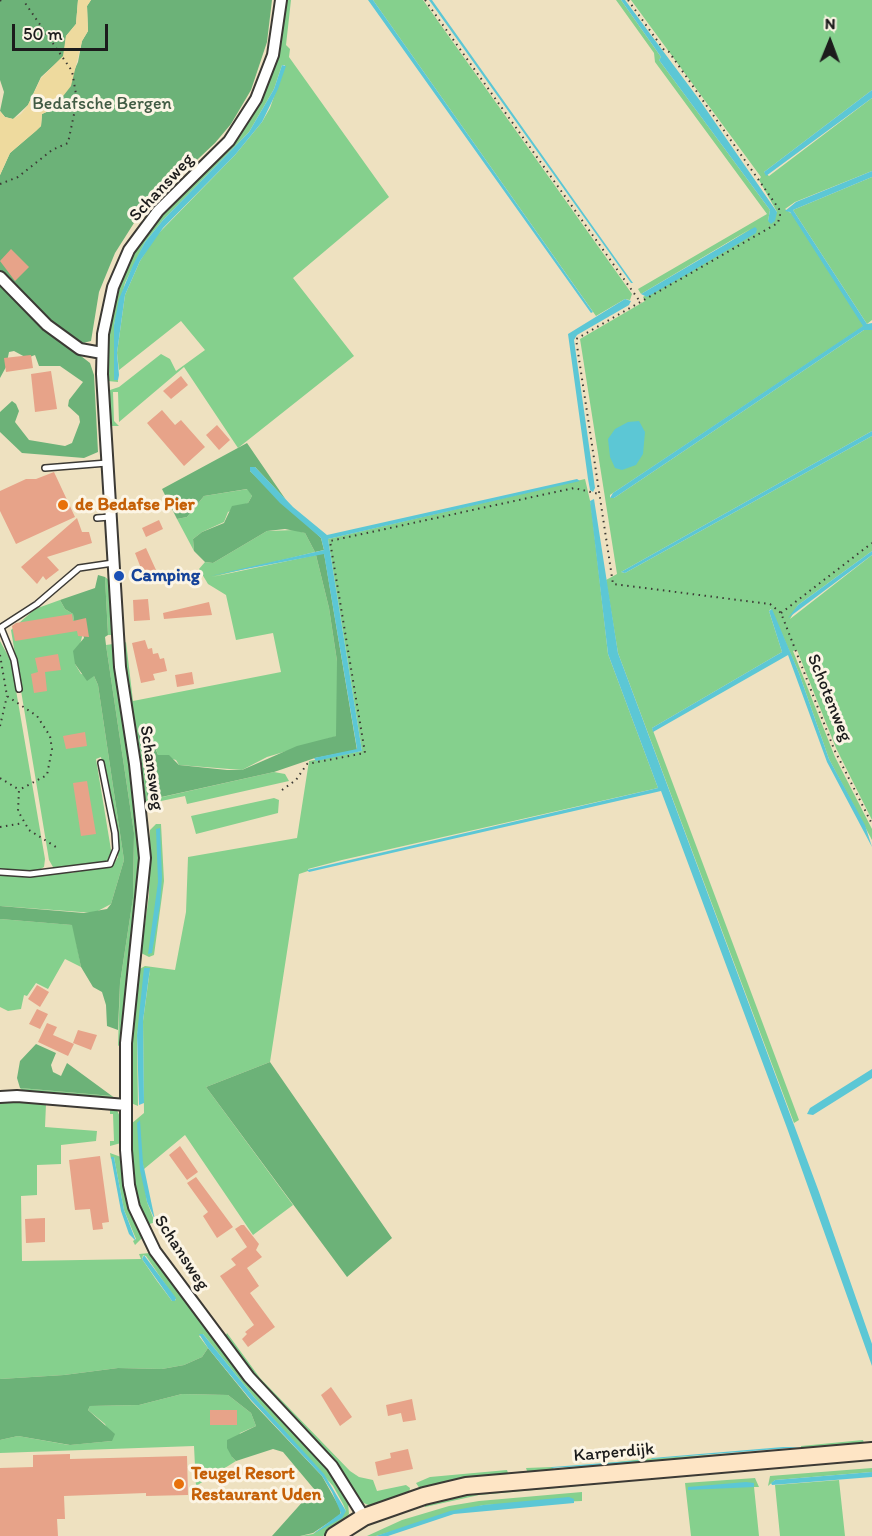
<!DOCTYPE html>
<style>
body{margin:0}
#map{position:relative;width:872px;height:1536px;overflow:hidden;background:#eee1c0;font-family:Itim,sans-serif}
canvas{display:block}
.north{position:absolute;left:800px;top:12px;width:60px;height:60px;-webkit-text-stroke:4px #fcf5e5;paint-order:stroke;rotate:1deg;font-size:16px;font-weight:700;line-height:24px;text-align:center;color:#1c1c1c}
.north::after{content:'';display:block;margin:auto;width:21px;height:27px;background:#1c1c1c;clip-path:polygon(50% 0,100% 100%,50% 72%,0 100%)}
.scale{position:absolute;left:12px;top:24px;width:96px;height:27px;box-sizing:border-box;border:3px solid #1c1c1c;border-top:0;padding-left:8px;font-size:18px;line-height:21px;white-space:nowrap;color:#1c1c1c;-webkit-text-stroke:4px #fcf5e5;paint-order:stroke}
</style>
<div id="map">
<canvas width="872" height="1536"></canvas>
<div class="north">N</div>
<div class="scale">50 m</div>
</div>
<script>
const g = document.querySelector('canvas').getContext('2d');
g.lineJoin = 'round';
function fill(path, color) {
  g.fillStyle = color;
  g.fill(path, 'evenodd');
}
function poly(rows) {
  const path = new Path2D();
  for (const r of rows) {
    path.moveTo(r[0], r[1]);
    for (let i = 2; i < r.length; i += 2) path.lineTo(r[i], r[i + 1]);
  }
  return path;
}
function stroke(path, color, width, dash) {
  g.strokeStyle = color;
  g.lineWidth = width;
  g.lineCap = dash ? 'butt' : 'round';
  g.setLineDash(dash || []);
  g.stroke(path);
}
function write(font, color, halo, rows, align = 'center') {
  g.font = font + ' Itim,sans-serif';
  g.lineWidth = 6;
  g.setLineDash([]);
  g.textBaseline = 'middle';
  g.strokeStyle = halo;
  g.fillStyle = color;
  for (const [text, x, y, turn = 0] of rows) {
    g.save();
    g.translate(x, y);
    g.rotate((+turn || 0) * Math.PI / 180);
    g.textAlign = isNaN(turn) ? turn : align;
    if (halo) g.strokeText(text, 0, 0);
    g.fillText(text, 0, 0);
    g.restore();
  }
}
fill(poly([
 [286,0,291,0,286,45,290,49,289,57,389,197,293,278,354,356,238,448,184,367,119,422,118,392,113,392,114,421,119,426,110,426,110,390,119,387,161,354,170,359,176,371,205,350,181,321,119,370,117,353,125,295,140,261,155,237,235,155,262,122,270,108,285,65,282,65,274,89,249,132,163,220,145,242,125,283,114,325,118,382,108,381,109,327,122,277,138,247,161,215,230,146,252,118,270,80,278,57],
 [373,0,423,0,632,294,630,300,625,299,596,316],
 [616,0,621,0,661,57,659,60,770,210,768,221,777,212,759,180,761,177,631,0,872,0,872,90,764,172,769,176,872,98,872,171,795,202,785,209,792,214,864,326,610,495,610,498,614,498,864,330,872,330,872,431,621,572,625,573,872,436,872,551,798,605,790,619,872,555,872,820,836,748,797,650,793,651,835,757,872,829,872,840,829,759,799,673,771,609,769,611,782,652,652,728,799,1120,794,1123,618,653,606,580,617,574,580,339,645,301,643,297,752,228,641,294,638,289,767,214,655,62,654,53],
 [872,177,872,320,867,324,793,210],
 [585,479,591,505,608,654,658,788,342,860,308,869,308,871,299,874,270,1062,206,1087,293,1205,253,1235,185,1135,144,1169,139,1148,147,1202,154,1220,158,1221,147,1225,134,1185,131,1150,131,1124,144,1113,143,1021,150,969,137,1035,138,1106,131,1103,131,1044,138,970,145,966,175,970,186,912,188,857,297,838,309,761,362,751,328,539],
 [248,489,252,496,248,503,228,512,224,522,202,532,193,539,194,551,177,519,187,517,204,496],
 [295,530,305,533,315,552,212,577,316,555,329,608,337,661,337,736,267,757,242,770,179,765,176,760,158,755,154,744,149,800,274,772,285,774,289,781,187,804,185,796,161,801,162,810,152,811,146,807,123,644,126,642,133,701,281,672,273,633,236,640,226,595,208,584,199,569,205,562,213,563,267,531],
 [105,577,109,580,113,635,108,635],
 [60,600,65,609,73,614,75,626,83,633,75,664,81,674,94,676,98,685,124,860,111,904,94,913,0,906,0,874,71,873,113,865,118,857,101,757,96,759,112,856,108,862,64,869,53,867,49,860,11,630,35,609],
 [0,641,11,661,45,859,44,867,37,871,0,870],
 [113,644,136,802,140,874,124,1001,121,1044,118,1046,120,983,133,898,134,833,106,645],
 [274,798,279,800,278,813,196,834,191,816],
 [156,824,161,824,164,881,154,955,149,957,141,953,149,895,150,830],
 [0,919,73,925,81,967,65,959,48,989,36,983,27,996,24,995,21,1009,8,1011,0,1007],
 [20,1088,112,1096,115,1098,110,1100,25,1093],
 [7,1100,46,1104,45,1127,97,1131,96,1141,61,1145,61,1164,37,1165,37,1195,21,1196,22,1261,141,1259,139,1254,150,1253,235,1367,331,1472,348,1503,349,1514,341,1525,323,1536,300,1536,313,1534,346,1511,343,1504,333,1486,254,1397,203,1334,199,1336,208,1348,202,1357,184,1365,162,1369,118,1368,64,1375,0,1379,0,1103],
 [143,1255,146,1256,176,1300,172,1301,157,1281,142,1259],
 [110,1107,117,1110,120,1117,121,1143,110,1146,110,1141,114,1141,113,1114,110,1114],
 [110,1153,121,1157,128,1204,142,1238,135,1245,133,1241,136,1239,124,1210,114,1157,111,1159],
 [227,1333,260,1378,350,1471,359,1477,373,1480,377,1491,406,1485,410,1488,409,1493,373,1507,359,1501,343,1473,255,1377,224,1339],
 [182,1394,228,1395,251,1413,256,1426,240,1433,232,1457,236,1461,196,1486,194,1446,0,1453,0,1440,18,1436,69,1445,112,1441,105,1424,88,1410,90,1406,139,1405],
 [863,1440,864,1443,872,1442,872,1445,420,1489,416,1483,430,1477,507,1470,508,1473,527,1471,526,1468,552,1467,554,1469,644,1459,801,1449,801,1446],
 [872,1468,872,1472,775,1480,768,1486,770,1476],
 [755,1478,759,1487,754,1487,759,1536,691,1536,685,1483],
 [839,1480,845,1536,780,1536,775,1485],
 [574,1481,578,1486,479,1495,425,1507,423,1502,466,1492],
 [582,1492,582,1501,483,1505,376,1536,367,1536,402,1520,449,1506,479,1501]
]), '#85d08d');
fill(poly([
 [0,0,78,0,76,24,66,36,64,56,41,77,28,105,13,119,5,117,0,111,4,92,0,80],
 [91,0,272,0,267,42,251,90,231,124,215,143,132,221,134,223,115,253,99,292,91,341,83,343,47,320,0,272,0,175,10,153,41,126,42,114,53,109,60,102,78,62,82,41,88,31,87,6],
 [0,281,55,336,90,363,94,375,98,452,84,458,22,453,0,432,0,412,12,401,16,404,19,411,15,422,29,440,65,446,72,443,80,422,79,416,68,406,69,400,83,382,60,366,39,366,35,355,27,358,14,351,9,352,6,367,0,378],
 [247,443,286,500,255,467,250,471,321,538,324,550,315,552,305,533,285,529,267,531,213,563,205,562,194,551,193,539,202,532,224,523,232,506,248,503,252,496,247,489,204,496,187,517,177,519,162,489],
 [324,553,357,750,315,758,274,772,148,800,138,732,144,732,150,735,158,755,169,755,179,765,227,770,242,770,297,746,336,736,337,661,329,608,316,555],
 [98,575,105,577,108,635,105,637,106,645,134,833,133,898,120,983,118,1030,107,1026,106,1005,102,992,93,987,81,967,72,925,0,919,0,906,84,913,107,909,111,904,124,860,98,685,94,676,87,681,75,664,73,651,84,638,83,633,75,626,73,614,65,609,60,600,95,588],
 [36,1044,56,1053,51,1065,53,1072,61,1076,67,1063,112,1096,20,1088,17,1078,20,1061],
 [270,1062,392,1238,347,1277,206,1087],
 [208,1348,251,1401,322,1476,341,1510,340,1515,313,1533,300,1536,272,1536,314,1489,283,1452,273,1449,236,1461,232,1457,227,1448,227,1440,256,1426,251,1413,228,1395,182,1394,139,1405,90,1406,88,1410,115,1434,112,1441,70,1445,18,1436,0,1440,0,1379,64,1375,118,1368,162,1369,184,1365,202,1357]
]), '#6cb278');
fill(poly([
 [78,0,91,0,87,6,88,31,82,41,71,86,53,109,42,114,41,126,36,131,10,153,0,175,0,111,5,117,13,119,21,114,28,105,41,78,63,56,66,36,76,24]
]), '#eeda9e');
fill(poly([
 [368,0,373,0,593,312,591,313],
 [429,0,432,0,633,283,631,283],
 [621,0,625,0,701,102,777,212,775,221,771,224,768,221,770,210,659,60,661,57],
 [282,65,286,66,278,89,262,122,235,155,163,228,140,261,125,295,117,353,119,375,118,380,114,380,114,325,119,299,133,265,145,242,163,220,249,132,274,89],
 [872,90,872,98,766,176,764,172],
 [872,171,872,177,793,210,865,321,867,324,872,323,872,330,864,330,614,498,610,498,613,493,863,326,790,212,785,211,796,202],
 [755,227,757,229,756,233,689,273,647,297,641,294],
 [625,299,631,301,629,305,577,335,574,340,595,488,593,492,590,490,588,479,568,334],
 [639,421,645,432,643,454,636,465,622,470,615,468,610,457,608,439,615,429,628,422],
 [872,431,872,436,625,573,621,572],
 [250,467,255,467,293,507,327,535,577,479,580,481,328,539,362,751,316,761,314,758,357,749,324,554,210,576,324,550,321,538,280,503,250,471],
 [594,499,618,653,819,1192,872,1344,872,1366,787,1128,661,791,309,872,307,870,658,788,608,654,590,501],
 [872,551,872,555,788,618,798,605],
 [772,609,799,673,829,759,865,825,872,847,827,762,788,655,653,732,652,728,782,652,769,611],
 [160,828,162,877,160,905,152,953,148,954,158,882,156,829],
 [144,968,150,968,143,1021,144,1103,139,1105,137,1035],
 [872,1069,872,1078,813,1115,807,1114,810,1108],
 [140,1120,143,1163,155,1220,147,1202,140,1170,137,1123],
 [111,1157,114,1157,124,1210,136,1241,129,1234,121,1211],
 [144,1255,176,1298,175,1301,172,1301,142,1259],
 [199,1334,203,1334,254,1397,324,1474,346,1511,342,1518,313,1534,341,1513,332,1492,322,1476,251,1400,208,1348],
 [783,1447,803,1447,651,1459,652,1458],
 [644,1460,617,1464,551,1468,552,1467],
 [872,1472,872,1477,772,1485,771,1483,775,1480],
 [746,1482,754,1483,754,1487,688,1490,688,1487],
 [569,1497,574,1499,574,1503,454,1514,388,1536,376,1536,450,1511,483,1505]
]), '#5cc7d5');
fill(poly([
 [11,249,29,267,15,281,0,261],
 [31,355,33,368,6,372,4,358],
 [51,371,57,409,35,412,31,374],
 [181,376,188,385,171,399,163,391],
 [162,410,175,425,181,420,205,447,184,466,147,423],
 [217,425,230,440,219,450,206,435],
 [54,472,75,517,16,544,0,511,0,491,26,479,36,479],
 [77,518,82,532,89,532,92,543,47,557,59,570,46,580,43,576,37,584,21,567],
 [159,520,163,529,146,537,142,528],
 [146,548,156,570,144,576,135,553],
 [148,599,150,620,134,621,133,600],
 [209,602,212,615,164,619,163,613],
 [72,614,73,621,86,618,89,637,78,636,77,631,15,641,12,626,16,623],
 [145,640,148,649,152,648,153,654,158,653,160,659,164,658,167,671,153,674,155,680,141,683,132,643],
 [58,654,61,670,45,672,47,691,34,693,31,674,38,672,35,658],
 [192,672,194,684,177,687,175,675],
 [85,732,87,746,66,749,63,736],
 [87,781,96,834,81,836,73,783],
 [37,985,49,992,40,1007,28,999],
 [37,1009,48,1014,40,1029,29,1024],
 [47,1023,57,1027,53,1035,74,1044,68,1056,38,1042],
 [78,1030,97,1035,91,1050,73,1043],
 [180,1146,198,1172,187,1180,169,1155],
 [100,1156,109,1222,102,1223,103,1229,93,1230,90,1209,75,1210,69,1160],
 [196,1177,233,1227,217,1238,203,1216,208,1212,187,1183],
 [45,1218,45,1242,26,1243,25,1219],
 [241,1225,244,1225,259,1244,256,1250,262,1257,247,1268,259,1286,250,1293,275,1327,248,1347,242,1339,247,1334,245,1332,254,1325,220,1276,236,1265,231,1259,247,1247,235,1229],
 [331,1387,352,1417,340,1426,321,1395],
 [412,1399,416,1420,403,1422,401,1413,388,1416,386,1405],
 [210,1410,237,1410,237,1425,210,1425],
 [408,1449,413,1469,378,1476,375,1462,391,1458,390,1453],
 [70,1454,70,1459,187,1456,188,1495,146,1496,146,1493,64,1496,65,1519,57,1519,58,1536,0,1536,0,1468,33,1467,33,1455]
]), '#e7a389');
const lane = poly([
 [45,468,107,463],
 [97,518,110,517],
 [0,628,37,604,79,568,113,563],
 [1,628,14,660,19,689],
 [0,872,30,874,110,864,116,849,115,833,101,763]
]);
const street = poly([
 [281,0,273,55,256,99,229,141,158,211,129,250,113,287,103,334,102,374,120,667,135,764,145,858,126,1043,126,1150,129,1185,134,1207,155,1251,249,1377,332,1466,364,1517],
 [0,277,47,325,80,349,102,353],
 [0,1097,17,1096,126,1105]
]);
const secondary = poly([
 [334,1536,364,1517,424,1496,466,1486,872,1451]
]);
stroke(lane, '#3c3a35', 8);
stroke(street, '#3c3a35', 14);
stroke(secondary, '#3c3a35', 20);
stroke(poly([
 [425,0,641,303],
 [628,0,664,50,669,52,779,209,780,215,778,223,576,339,613,584,770,604,781,613,834,749,872,824],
 [0,1,1,0],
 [0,184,18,177,52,150,68,143,77,100,72,71,23,0],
 [781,613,872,543],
 [0,655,7,696,37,716,50,736,52,749,47,775,19,790,18,811,29,830,56,847],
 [0,726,7,696],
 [0,778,18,789],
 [282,790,296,780,307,764,365,753,330,541,574,488,599,494],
 [0,827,23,823]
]), '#3c3a35', 2, [1.5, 4.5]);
stroke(lane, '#fff', 5);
stroke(street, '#fff', 10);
stroke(secondary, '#fee5c5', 16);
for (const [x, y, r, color] of [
 [63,505,6,"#e8710a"],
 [119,576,6,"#1a4fb4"],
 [179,1484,6,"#e8710a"]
]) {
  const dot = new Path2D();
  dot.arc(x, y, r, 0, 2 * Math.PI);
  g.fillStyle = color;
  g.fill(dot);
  stroke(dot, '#fcf5e5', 2);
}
write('18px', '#415b44', '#fcf5e5', [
 ["Bedafsche Bergen",102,104]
]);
write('18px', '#1c1c1c', '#fcf5e5', [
 ["Schansweg",162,188,-47],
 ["Schotenweg",829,698,68],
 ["Schansweg",151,768,82],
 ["Schansweg",181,1253,57],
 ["Karperdijk",614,1453,-5]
]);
write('bold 18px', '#c56008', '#fcf5e5', [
 ["de Bedafse Pier",75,505],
 ["Teugel Resort",191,1474],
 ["Restaurant Uden",191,1495]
], 'left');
write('bold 18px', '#164399', '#fcf5e5', [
 ["Camping",131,576]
], 'left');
</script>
